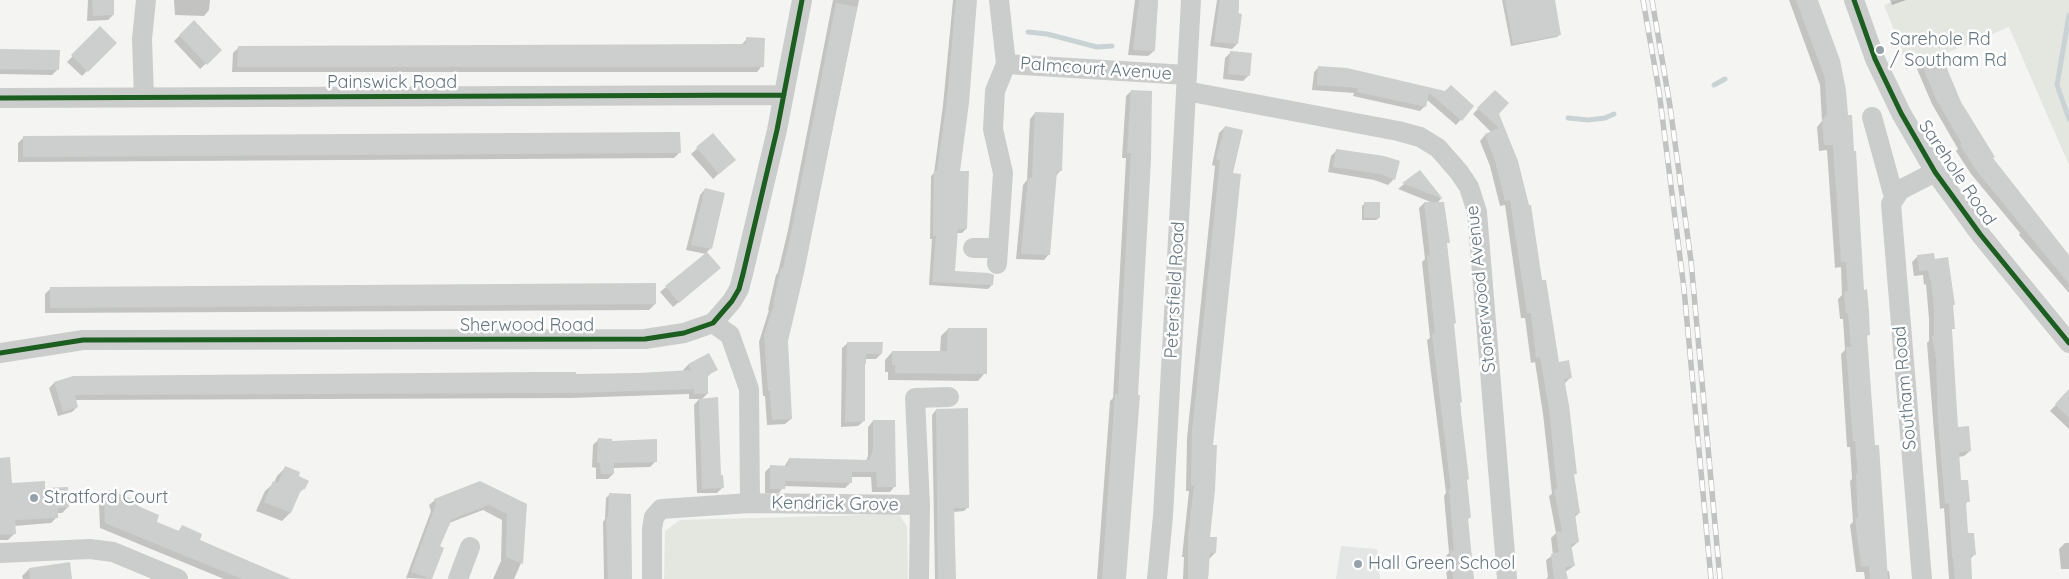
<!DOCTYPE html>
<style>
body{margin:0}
canvas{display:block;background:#f4f4f2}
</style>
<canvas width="2069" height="579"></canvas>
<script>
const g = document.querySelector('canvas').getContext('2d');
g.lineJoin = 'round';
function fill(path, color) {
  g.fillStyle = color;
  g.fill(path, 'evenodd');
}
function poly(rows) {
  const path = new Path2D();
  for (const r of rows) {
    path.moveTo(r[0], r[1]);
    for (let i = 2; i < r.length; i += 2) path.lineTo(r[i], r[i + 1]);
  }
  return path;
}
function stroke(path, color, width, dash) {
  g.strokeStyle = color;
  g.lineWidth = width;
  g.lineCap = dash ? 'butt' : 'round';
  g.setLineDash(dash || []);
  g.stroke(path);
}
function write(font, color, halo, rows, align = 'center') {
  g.font = font + ' Quicksand,sans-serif';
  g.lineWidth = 5;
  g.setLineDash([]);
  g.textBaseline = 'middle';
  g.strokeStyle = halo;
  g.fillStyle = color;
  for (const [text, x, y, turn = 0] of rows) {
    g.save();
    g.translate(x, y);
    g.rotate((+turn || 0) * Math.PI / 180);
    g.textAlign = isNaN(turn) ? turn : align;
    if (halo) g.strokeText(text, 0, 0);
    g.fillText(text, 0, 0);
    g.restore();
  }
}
fill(poly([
 [1341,546,1377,549,1380,579,1336,579]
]), '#e4e5e5');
fill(poly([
 [1898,0,2069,0,2069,165,2009,27,1906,70,1901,47,1884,5],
 [899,514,907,527,908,579,664,579,665,531,680,520]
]), '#e4e7e0');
fill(poly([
 [88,0,113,0,113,15,108,20,87,21],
 [174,0,210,0,209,10,204,16,175,15],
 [833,0,859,0,803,273,787,341,791,419,785,424,767,425,765,396,763,396,759,342,769,310,768,310,776,275,778,272,788,230],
 [953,0,976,0,959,172,966,229,962,233,956,233,954,272,992,285,988,289,929,285,932,239,930,239,931,176,934,173,943,105],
 [1135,0,1158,0,1154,51,1148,56,1128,55],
 [1217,0,1239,0,1237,44,1232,49,1210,46],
 [1502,0,1553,0,1560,34,1557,37,1511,46],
 [1789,0,1816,0,1863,291,1868,335,1866,337,1874,446,1886,571,1889,571,1890,579,1865,579,1864,572,1856,572,1850,525,1853,522,1850,481,1852,479,1850,447,1847,447,1841,354,1845,350,1843,319,1840,319,1838,299,1842,295,1841,267,1835,268,1827,150,1819,151,1817,127,1822,121,1820,85],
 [1890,0,1906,0,1892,5],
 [194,22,221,50,200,69,174,41],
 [100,28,115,43,82,76,67,62],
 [747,39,762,66,757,72,232,72,233,53,239,47,741,45],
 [0,50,58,69,52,75,0,74],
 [1231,52,1248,76,1243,81,1223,79,1225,58],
 [1922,64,1960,102,1992,158,2069,257,2069,293,2019,235,2020,233,1971,174,1956,151,1958,149,1932,104,1917,69],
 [1318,68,1445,93,1473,106,1456,125,1426,99,1425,106,1420,111,1353,96,1354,93,1312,90,1314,72],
 [1131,91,1150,92,1125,579,1097,579,1110,401,1113,398,1126,158,1122,158,1126,96],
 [1495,91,1498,113,1541,281,1558,363,1570,378,1565,383,1576,473,1573,476,1579,513,1575,517,1578,542,1571,548,1574,566,1565,572,1566,579,1546,579,1548,577,1546,560,1553,555,1551,538,1556,533,1549,496,1552,494,1543,414,1535,362,1531,363,1525,318,1521,318,1505,205,1500,206,1490,166,1480,141,1485,135,1492,133,1473,114],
 [1035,113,1060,171,1056,176,1049,254,1044,260,1016,259,1023,185,1027,180,1030,119],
 [1225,127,1231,174,1211,446,1208,538,1215,553,1209,559,1208,579,1183,579,1184,557,1182,557,1189,491,1186,491,1187,438,1215,166,1212,165,1219,133],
 [712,135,728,165,713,179,691,154],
 [24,137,679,153,674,158,18,162,18,143],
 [1337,150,1399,162,1393,180,1388,185,1374,180,1328,172,1331,156],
 [1420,171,1441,199,1437,203,1448,242,1446,245,1470,517,1467,520,1472,579,1447,579,1445,557,1449,553,1444,496,1446,493,1427,340,1430,338,1422,262,1425,259,1419,208,1424,203,1433,203,1398,189],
 [705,189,710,249,706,253,714,273,673,307,660,292,706,254,686,250,700,195],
 [1365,203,1379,218,1376,220,1362,220,1362,206],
 [1917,257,1934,260,1954,305,1952,306,1953,328,1951,331,1957,428,1970,451,1964,456,1958,457,1959,482,1968,501,1965,505,1967,534,1975,554,1970,559,1971,579,1949,579,1944,508,1940,509,1927,343,1929,341,1929,319,1926,284,1924,285,1923,275,1914,276,1912,262],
 [51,288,655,304,649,310,45,313,45,294],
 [948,329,985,373,978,381,888,380,888,372,885,372,885,360,892,352,940,352,941,336],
 [848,343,881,354,876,359,865,359,864,421,858,426,841,427,842,348],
 [709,355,716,369,707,377,707,394,701,400,722,488,717,493,697,493,694,405,699,399,689,399,689,394,571,398,75,400,77,407,72,412,58,416,49,388,54,383,575,375,684,372,683,370,688,365],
 [2069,391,2069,429,2050,411],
 [936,410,968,507,964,511,953,512,955,579,935,579,932,415],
 [873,421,895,486,890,492,872,492,871,477,851,477,851,482,845,488,784,486,779,493,765,493,765,472,770,467,784,467,789,459,866,461,868,456,868,427],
 [599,439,611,442,656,461,650,467,613,468,613,474,608,479,596,479,596,468,592,467,593,445],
 [286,467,297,477,304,488,298,494,290,513,282,521,256,511,265,491,274,483,277,476],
 [0,475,10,485,68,507,62,513,57,513,57,517,51,523,14,526,14,534,8,540,0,540],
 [109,492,136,506,155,522,177,532,182,527,198,541,288,579,224,579,100,528,99,505],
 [609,495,631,579,604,579,603,522,605,519,606,498],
 [435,500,525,505,522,561,514,579,493,579,501,561,502,520,483,510,449,523,439,547,443,549,431,579,406,578,431,511,429,505],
 [2065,543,2069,543,2069,569,2061,569,2059,549],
 [29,569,71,579,23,579,22,576]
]), '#0003');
stroke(poly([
 [2069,15,2057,85,2069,119],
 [1028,32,1047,34,1097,47,1112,46],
 [1714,85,1725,79],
 [1568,118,1588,120,1605,118,1614,114]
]), '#c9d3d5', 5);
fill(poly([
 [92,0,114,0,114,15,93,16],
 [956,0,977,0,969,103,960,171,969,171,967,229,958,229,955,271,989,273,994,275,993,285,932,282,936,236,933,236,934,171,937,171,947,100],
 [1139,0,1158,0,1155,51,1133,50],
 [1220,0,1239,0,1238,13,1242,14,1238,44,1214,42],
 [1505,0,1555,0,1561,35,1513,44],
 [1796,0,1818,0,1840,60,1846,90,1848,115,1852,115,1854,151,1856,151,1864,290,1867,289,1869,311,1870,335,1867,335,1875,445,1879,445,1888,579,1870,579,1869,566,1861,567,1855,518,1858,518,1856,474,1858,473,1855,441,1853,442,1846,347,1851,347,1848,313,1846,314,1844,292,1848,291,1846,262,1841,262,1833,145,1824,145,1822,120,1827,114,1825,78],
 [836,3,857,7,804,273,788,341,792,419,772,420,770,391,768,391,764,335,774,305,773,304,781,268,783,268,793,224],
 [194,20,222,50,207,65,179,35],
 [100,26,117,43,88,72,71,55],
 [746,37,765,38,764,67,237,67,238,46,746,44],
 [0,49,60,50,59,70,0,69],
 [1230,51,1252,53,1250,76,1228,74],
 [1941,54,1961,102,1995,157,1993,158,2069,255,2069,284,1976,170,1960,145,1962,144,1936,99,1921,63],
 [1318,66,1347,68,1445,91,1451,85,1474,106,1462,121,1429,93,1426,107,1357,92,1358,88,1317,85],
 [1131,90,1152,91,1151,160,1138,395,1140,395,1126,579,1102,579,1115,394,1118,394,1131,153,1127,153],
 [1495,90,1509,103,1499,114,1518,161,1529,205,1531,205,1542,280,1546,280,1559,362,1569,360,1572,378,1564,379,1569,405,1577,474,1574,474,1580,513,1575,514,1579,542,1571,544,1575,566,1565,567,1568,579,1554,579,1551,554,1559,552,1556,532,1562,531,1554,490,1557,489,1549,408,1540,357,1536,358,1531,313,1527,313,1510,200,1505,201,1495,161,1485,134,1499,128,1477,108],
 [1035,112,1064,113,1062,171,1057,171,1050,255,1021,254,1028,178,1032,178],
 [1225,126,1243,130,1233,173,1241,174,1213,445,1217,445,1215,490,1210,537,1217,537,1216,553,1210,553,1208,579,1188,579,1188,536,1194,486,1191,485,1192,432,1220,160,1216,159],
 [680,132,681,153,23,157,23,136],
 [713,133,736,160,719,174,696,147],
 [1336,149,1384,156,1400,161,1395,180,1380,174,1333,167],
 [1420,170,1443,199,1402,183],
 [705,188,725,193,712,249,691,245],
 [1364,202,1380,202,1380,218,1364,218],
 [1424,202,1444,202,1450,243,1447,243,1456,323,1454,324,1462,402,1460,403,1469,479,1467,480,1471,518,1468,518,1474,579,1453,579,1450,551,1454,550,1449,489,1451,489,1432,334,1435,333,1427,256,1430,255],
 [707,252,721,268,679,303,665,286],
 [1934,253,1935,259,1948,257,1955,305,1953,305,1955,329,1952,329,1958,427,1969,426,1971,451,1959,452,1961,480,1968,480,1970,502,1966,502,1968,533,1974,533,1976,555,1971,555,1972,579,1955,579,1953,557,1952,557,1949,503,1945,504,1938,421,1936,358,1932,336,1934,336,1934,312,1931,279,1930,280,1928,270,1919,271,1917,255],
 [656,283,656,304,50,308,50,287],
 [948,328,987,328,987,374,895,373,895,365,892,365,892,351,947,351],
 [847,342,883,342,882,354,866,354,866,364,865,364,865,421,845,422],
 [709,353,718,370,708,375,708,394,694,394,694,389,577,393,75,395,78,407,63,412,54,382,73,376,539,372,576,372,576,374,639,373,691,370,688,364],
 [2069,389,2069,418,2055,404],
 [718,397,721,475,723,475,724,488,702,489,699,399],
 [968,408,969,508,954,508,956,579,938,579,936,409],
 [873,420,895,420,896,487,877,487,876,472,852,472,852,483,786,481,785,489,770,489,770,465,788,466,789,458,869,460,873,450],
 [598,438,612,439,612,441,657,439,657,462,614,463,614,474,601,474,600,463,597,463],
 [10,457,12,483,45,481,45,488,68,487,69,507,58,508,58,518,15,520,16,534,0,535,0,458],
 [285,466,300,472,299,476,309,481,305,489,301,490,291,513,264,502,273,481,278,483],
 [480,481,527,504,523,564,506,557,507,514,489,505,452,519,440,546,444,548,432,579,411,572,436,504,434,499],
 [109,490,140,502,138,506,159,515,157,522,179,531,182,525,202,534,200,540,291,579,242,579,105,523,104,499],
 [609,493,631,494,632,579,608,579,606,517,608,517],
 [70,562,72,579,30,579,29,568]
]), '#cdcfce');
stroke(poly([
 [1854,0,1875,59,1901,113,1935,172,1980,234,2069,343],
 [1006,64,1187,75],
 [1186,91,1398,131,1420,137,1438,148,1459,172,1469,187,1477,212,1507,579],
 [144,97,142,39,146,0],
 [0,98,784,95],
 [1872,117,1894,197],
 [973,248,998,248],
 [997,264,1003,173,993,129,995,91,1006,64,999,0],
 [713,323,730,335,749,389,750,503],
 [0,353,83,340,645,339,684,333,713,323,732,301,739,289,743,274,777,130,802,0],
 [920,505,915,398,949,397],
 [0,553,90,549,113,552,178,579],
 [458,579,470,547],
 [652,579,652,529,654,517,661,509,750,503,920,505,919,579],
 [1157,579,1163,516,1191,0],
 [1922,579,1891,204,1900,190,1935,172]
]), '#cbcdcd', 20);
const rail = poly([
 [1643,0,1659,91,1684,289,1711,579],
 [1652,0,1670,106,1691,261,1720,579]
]);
stroke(rail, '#c1c2c2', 5.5);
stroke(rail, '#fff', 4, [11]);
stroke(poly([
 [1854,0,1875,59,1901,113,1935,172,1980,234,2069,343],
 [0,98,784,95],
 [0,353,83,340,645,339,684,333,713,323,732,301,739,289,743,274,777,130,802,0]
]), '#1b5e20', 5);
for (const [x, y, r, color] of [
 [1880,50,5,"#96a2a9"],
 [34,498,5,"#96a2a9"],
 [1358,564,5,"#96a2a9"]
]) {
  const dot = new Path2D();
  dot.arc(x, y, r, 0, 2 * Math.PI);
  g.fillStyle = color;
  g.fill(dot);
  stroke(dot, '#fff', 2);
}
write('18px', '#647682', '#fff', [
 ["Sarehole Rd",1890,40],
 ["/ Southam Rd",1890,61],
 ["Stratford Court",44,498],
 ["Hall Green School",1368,564]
], 'left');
write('18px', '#647682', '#fff', [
 ["Palmcourt Avenue",1096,69,4],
 ["Painswick Road",392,83],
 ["Sarehole Road",1957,173,56],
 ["Stonerwood Avenue",1481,289,-96],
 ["Petersfield Road",1175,290,-87],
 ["Sherwood Road",527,326],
 ["Southam Road",1905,388,-95],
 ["Kendrick Grove",835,504,1]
]);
</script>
